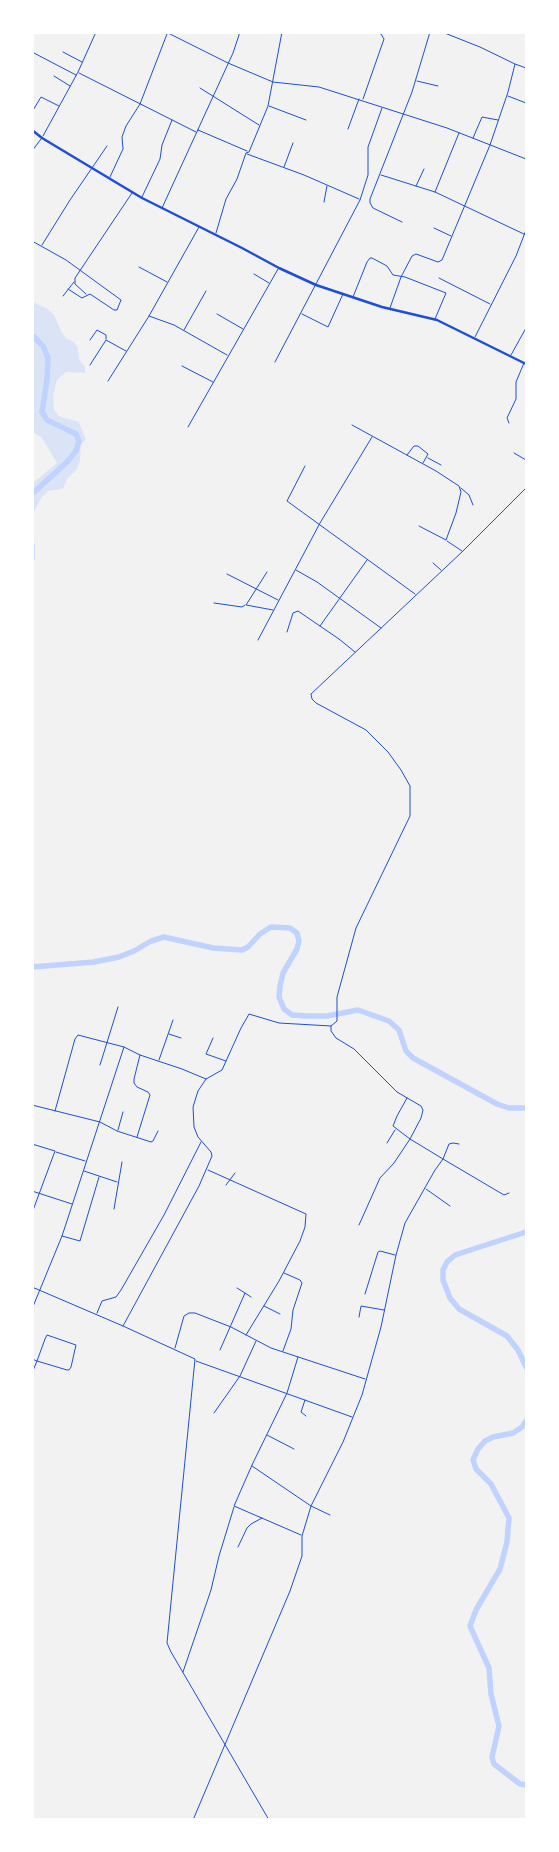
<!DOCTYPE html>
<style>
body{margin:0}
#map{position:relative;width:559px;height:1852px;overflow:hidden;background:#f2f2f2;font-family:"Varela Round",sans-serif}
canvas{display:block}
.frame{position:absolute;inset:0;border:34px solid #fff;pointer-events:none}
</style>
<div id="map">
<canvas width="559" height="1852"></canvas>
<div class="frame"></div>
</div>
<script>
const g = document.querySelector('canvas').getContext('2d');
g.lineJoin = 'round';
function fill(path, color) {
  g.fillStyle = color;
  g.fill(path, 'evenodd');
}
function poly(rows) {
  const path = new Path2D();
  for (const r of rows) {
    path.moveTo(r[0], r[1]);
    for (let i = 2; i < r.length; i += 2) path.lineTo(r[i], r[i + 1]);
  }
  return path;
}
function stroke(path, color, width, dash) {
  g.strokeStyle = color;
  g.lineWidth = width;
  g.lineCap = dash ? 'butt' : 'round';
  g.setLineDash(dash || []);
  g.stroke(path);
}
fill(poly([
 [33,303,35,303,48,309,54,315,62,333,66,338,74,342,78,348,79,359,85,367,85,373,66,372,57,380,53,396,54,410,59,416,79,422,86,440,81,444,80,461,77,469,67,479,64,487,61,489,48,491,41,498,33,514,33,483,57,463,42,438,33,432]
]), '#dbe4f7');
stroke(poly([
 [32,335,43,346,48,358,47,379,42,412,47,420,76,434,79,441,76,451,67,462,32,494],
 [32,545,32,558],
 [32,967,94,962,119,957,134,951,151,941,164,937,213,948,242,950,248,947,260,934,271,927,290,928,297,933,299,941,297,949,283,973,280,986,279,997,284,1009,292,1015,307,1016,327,1016,358,1010,389,1021,399,1030,406,1051,413,1058,497,1104,509,1108,526,1108],
 [526,1232,455,1255,447,1262,443,1270,443,1280,450,1298,459,1309,507,1336,518,1350,526,1367],
 [526,1421,522,1427,513,1433,493,1437,485,1441,478,1449,473,1460,476,1469,491,1484,509,1518,507,1542,500,1569,476,1610,470,1626,489,1668,491,1694,499,1726,492,1757,494,1764,520,1784,526,1785]
]), '#bfd3fe', 5.5);
stroke(poly([
 [166,32,228,63,273,82,319,87,447,128,526,159],
 [32,52,76,75],
 [63,52,82,62],
 [515,64,526,68],
 [79,73,196,132],
 [54,76,70,86],
 [417,81,438,86],
 [200,88,259,125],
 [508,96,526,103],
 [363,99,384,39,381,34,377,32],
 [269,106,306,120],
 [32,112,41,97,59,106],
 [348,129,359,99],
 [198,130,247,151],
 [43,136,78,72,96,32],
 [473,138,482,117,498,120],
 [32,151,41,139],
 [247,154,304,175,359,199],
 [284,167,293,143],
 [381,175,435,192,526,235],
 [110,177,123,149,122,137,126,126,140,104,167,34],
 [416,186,424,169],
 [435,192,459,133],
 [142,197,160,159,162,145,172,120],
 [324,202,327,186],
 [162,208,233,53,240,32],
 [402,222,373,208,370,203,370,199,412,92,430,32],
 [434,228,451,236],
 [216,233,226,199,237,179,246,153,249,152,268,106,282,32],
 [32,241,66,260,121,300,117,310,114,310,90,294,82,298,68,289],
 [42,245,70,200,107,146],
 [139,267,167,282],
 [254,274,269,283],
 [439,278,490,304],
 [86,294,75,284,75,278,132,193],
 [63,296,74,282],
 [353,297,367,262,370,258,372,258,387,266,393,275,405,277,446,293,435,319],
 [390,308,401,277,412,256,416,254,438,262,442,260,490,145,508,92,515,64,480,47,442,32],
 [217,314,243,329],
 [302,314,328,327,343,294],
 [149,316,174,325,227,355],
 [184,330,206,291],
 [475,337,516,256,526,230],
 [90,340,97,330,106,335,106,339],
 [511,355,526,328],
 [275,362,360,200,368,175,368,147,382,108],
 [90,365,106,340,126,351],
 [182,366,213,382],
 [108,381,149,316,199,227],
 [509,423,507,418,516,399,516,382,524,363],
 [352,425,436,471,459,486,461,492,456,513,446,540,419,526],
 [188,427,278,269],
 [514,453,526,460],
 [407,455,414,446,418,446,428,454,423,463],
 [428,458,441,465],
 [305,466,287,501,415,594],
 [461,488,469,495,473,505],
 [447,541,462,551],
 [433,563,441,570],
 [296,570,317,582,381,628],
 [267,572,246,605,273,610],
 [227,574,278,600],
 [214,603,242,607,245,605],
 [320,626,367,560],
 [287,632,293,613,298,611,339,639,355,652],
 [258,640,320,523,372,437],
 [169,1034,181,1038],
 [213,1038,206,1054,226,1061],
 [159,1060,173,1020],
 [100,1065,118,1007],
 [32,1105,100,1122,117,1131,151,1142,153,1141,158,1131],
 [55,1111,75,1039,78,1035,124,1047,140,1055,182,1069,206,1079],
 [118,1130,123,1112],
 [137,1137,150,1095,148,1092,137,1087,134,1083,134,1079,140,1055],
 [387,1143,395,1130],
 [32,1144,55,1151,32,1213],
 [459,1144,453,1143,449,1144,443,1159,504,1195,509,1193],
 [56,1152,85,1161],
 [208,1170,306,1214,305,1227,300,1241,279,1281,246,1335],
 [84,1171,117,1182],
 [226,1185,235,1173],
 [426,1189,450,1206],
 [32,1191,72,1204],
 [114,1209,122,1162],
 [359,1225,380,1178,394,1163,410,1139,393,1126,397,1116,407,1098],
 [62,1236,80,1241,99,1177],
 [32,1287,123,1326,195,1359,167,1643,171,1652,269,1820],
 [237,1288,245,1293],
 [365,1294,378,1252,380,1251,395,1255],
 [264,1306,280,1314],
 [32,1309,62,1236,124,1047],
 [97,1313,102,1301,116,1297,121,1290,164,1215,201,1142],
 [359,1317,361,1306,384,1310],
 [123,1326,199,1186,212,1156,211,1152,198,1137,194,1127,193,1107,198,1091,206,1079,222,1070,241,1028,249,1014,279,1023,331,1026,337,1021,337,997,356,928,410,816,410,786,401,770,388,752,366,730,316,703,312,699,311,694,463,551,526,488],
 [175,1348,184,1316,189,1313,195,1313,231,1327,271,1348,365,1379],
 [220,1350,245,1293,251,1297],
 [283,1351,291,1329,293,1310,302,1283,300,1280,284,1273],
 [298,1357,287,1393,252,1465,234,1506,301,1535],
 [32,1359,37,1361,67,1370,69,1370,71,1367,76,1345,47,1335,45,1339,37,1361,32,1373],
 [196,1361,352,1417],
 [305,1400,301,1412,306,1416],
 [214,1413,240,1376,256,1341],
 [267,1435,294,1449],
 [252,1466,311,1506,330,1515],
 [238,1547,247,1528,251,1524,262,1518],
 [183,1672,211,1590,219,1556,234,1507],
 [193,1820,290,1591,302,1556,302,1536,311,1506,343,1442,362,1395,381,1327,396,1255,405,1223,435,1170,443,1159,410,1139,421,1118,423,1110,421,1106,397,1092,354,1049,336,1038,331,1031,331,1026]
]), '#1d4ed8', 1);
stroke(poly([
 [32,130,42,138,142,198,242,248,279,268,316,285,382,307,437,320,526,364]
]), '#1d4ed8', 2.5);
</script>
